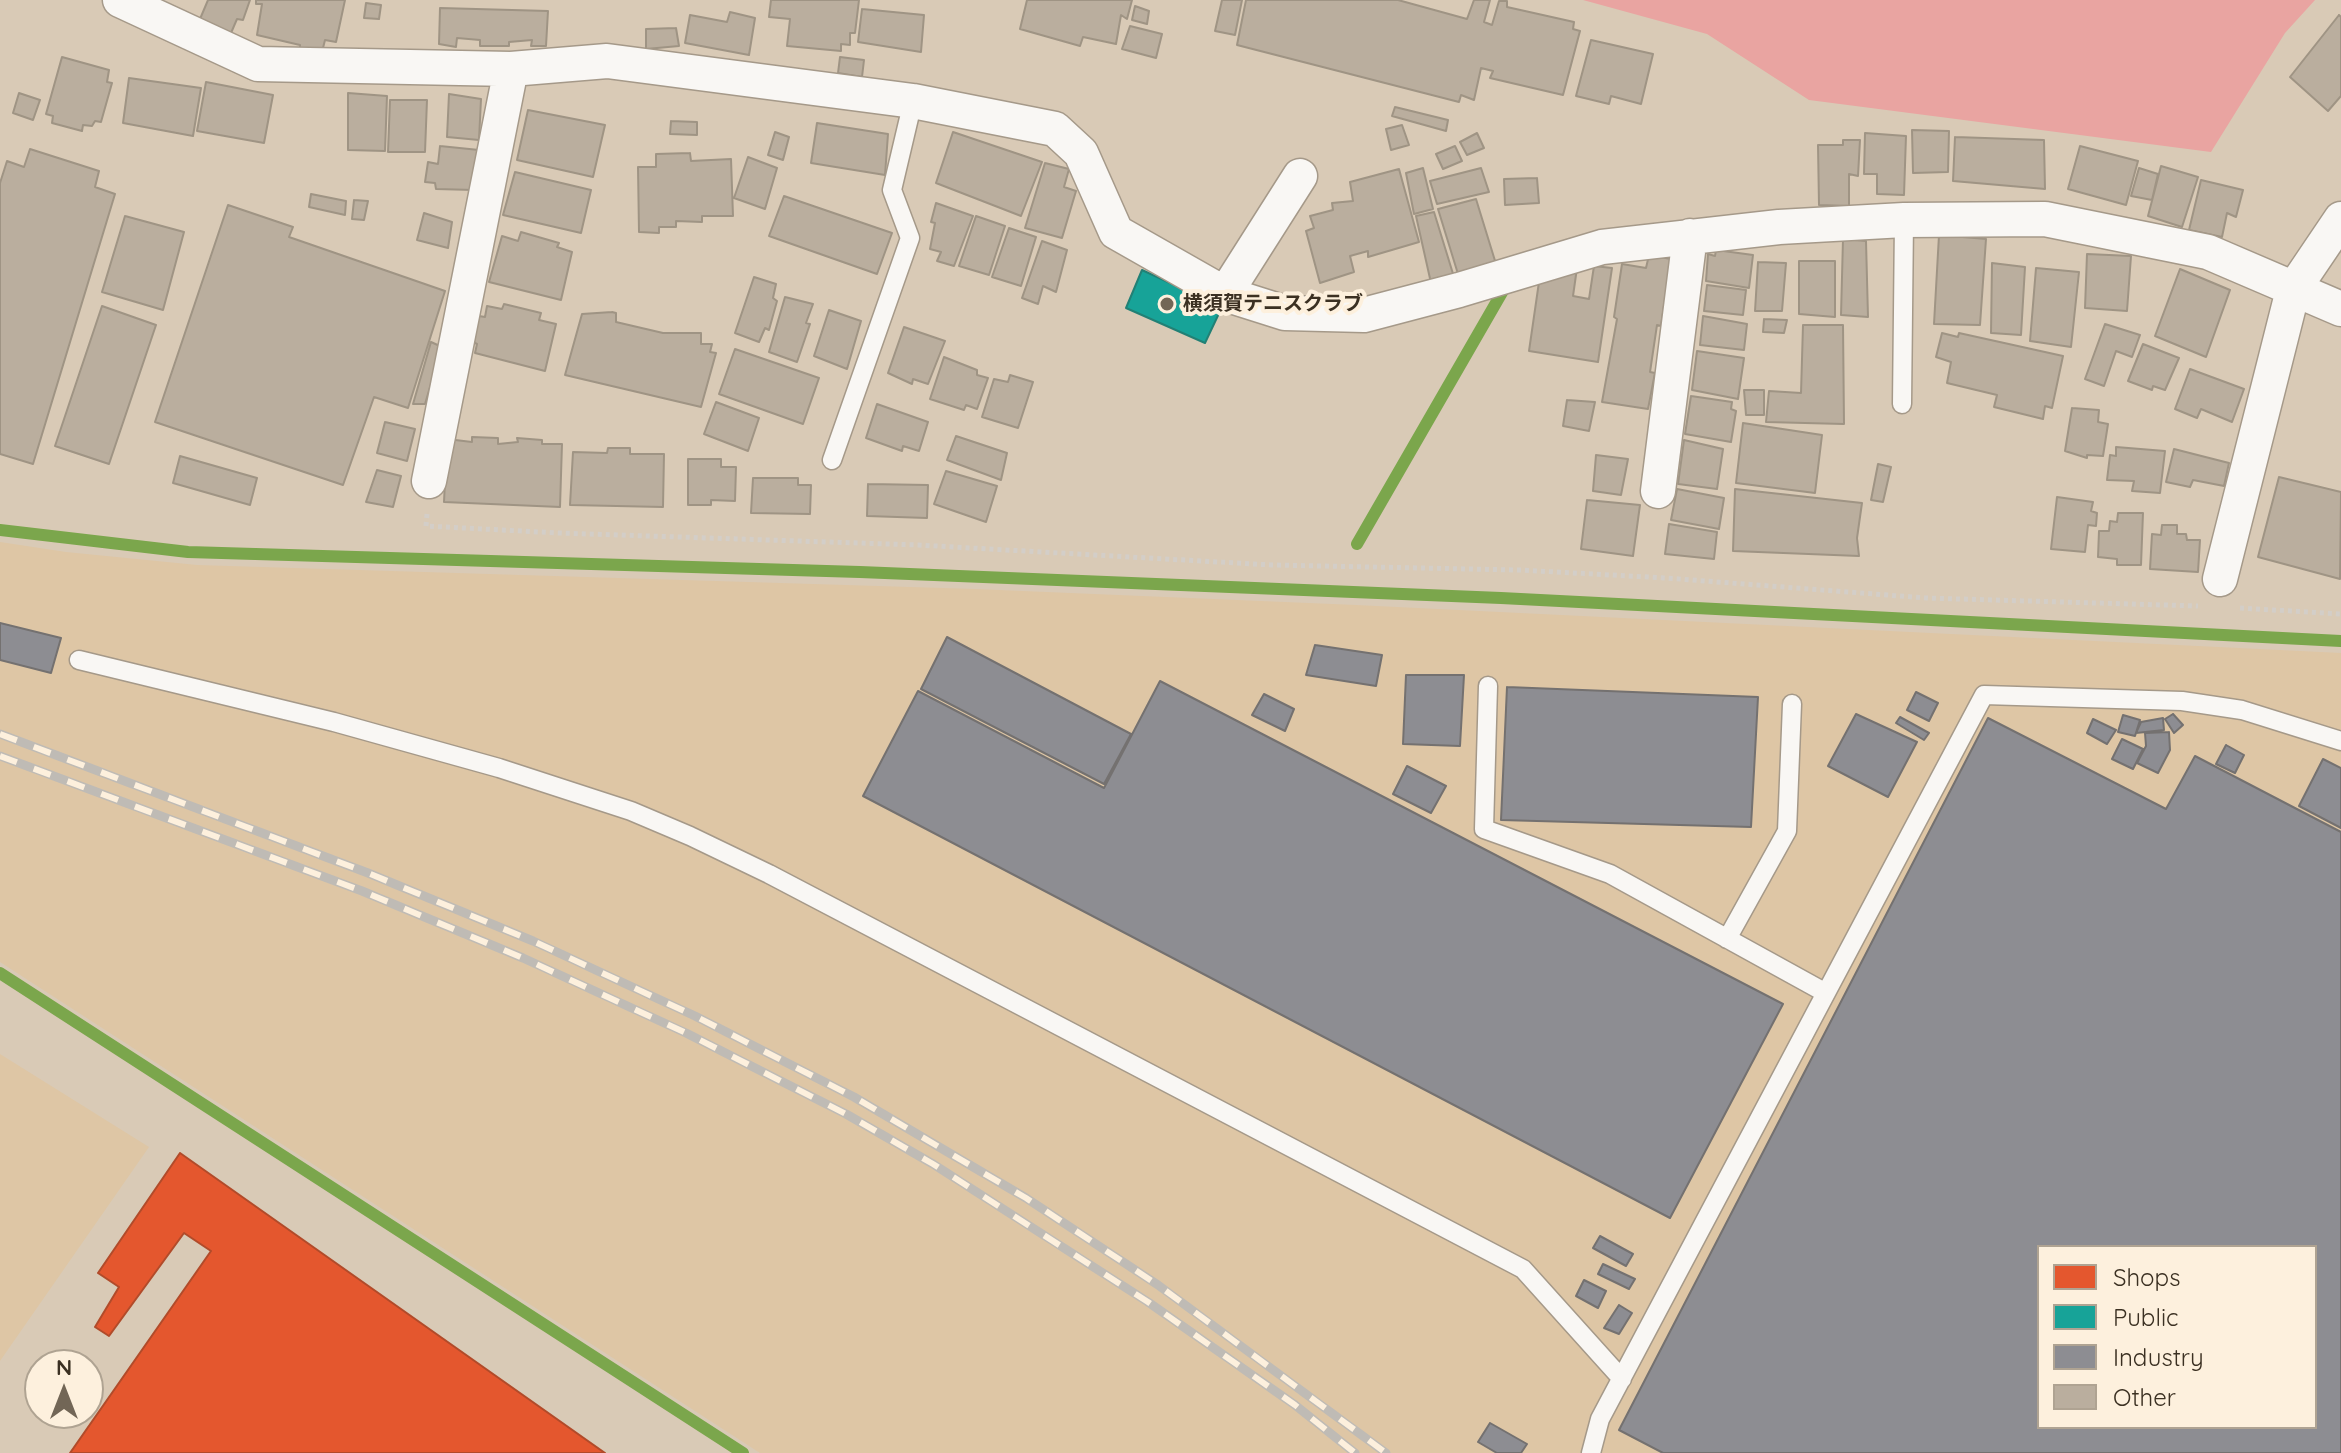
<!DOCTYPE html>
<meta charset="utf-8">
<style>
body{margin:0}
#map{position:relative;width:2341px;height:1453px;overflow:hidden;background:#d9cab6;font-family:Quicksand,sans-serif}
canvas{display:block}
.legend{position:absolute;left:2037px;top:1245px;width:280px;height:184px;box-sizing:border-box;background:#fdf0dd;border:2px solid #afa392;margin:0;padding:10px 14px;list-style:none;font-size:24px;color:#3b3022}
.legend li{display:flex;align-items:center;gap:16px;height:40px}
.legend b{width:40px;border:2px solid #afa392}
.north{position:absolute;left:24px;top:1349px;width:80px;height:80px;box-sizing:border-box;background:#fdf0dd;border:2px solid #afa392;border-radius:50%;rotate:0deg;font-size:22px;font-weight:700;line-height:32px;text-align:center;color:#3b3022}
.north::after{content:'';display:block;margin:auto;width:28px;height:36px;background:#726656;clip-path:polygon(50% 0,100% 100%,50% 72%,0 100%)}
</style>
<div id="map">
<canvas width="2341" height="1453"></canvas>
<ul class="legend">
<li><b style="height:22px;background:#e4572e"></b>Shops</li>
<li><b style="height:22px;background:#17a398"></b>Public</li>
<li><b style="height:22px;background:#8d8d92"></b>Industry</li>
<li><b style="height:22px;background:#baae9e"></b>Other</li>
</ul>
<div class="north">N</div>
</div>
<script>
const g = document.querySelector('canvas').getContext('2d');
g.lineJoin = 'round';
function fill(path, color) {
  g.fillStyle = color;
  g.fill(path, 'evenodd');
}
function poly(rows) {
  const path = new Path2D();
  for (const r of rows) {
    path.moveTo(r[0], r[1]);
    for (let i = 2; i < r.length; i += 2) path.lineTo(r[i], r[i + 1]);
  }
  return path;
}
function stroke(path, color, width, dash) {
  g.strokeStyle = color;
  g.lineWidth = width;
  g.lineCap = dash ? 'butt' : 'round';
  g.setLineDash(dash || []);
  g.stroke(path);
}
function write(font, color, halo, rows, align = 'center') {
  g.font = font + ' Quicksand,"Noto Sans JP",sans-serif';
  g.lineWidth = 8;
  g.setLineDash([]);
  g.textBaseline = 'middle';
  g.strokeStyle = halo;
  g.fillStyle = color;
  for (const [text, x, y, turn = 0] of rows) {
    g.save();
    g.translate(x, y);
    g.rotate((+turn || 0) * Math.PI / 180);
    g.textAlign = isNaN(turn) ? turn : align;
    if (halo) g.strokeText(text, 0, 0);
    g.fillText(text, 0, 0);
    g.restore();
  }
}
fill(poly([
 [0,542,66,552,197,565,975,589,1356,605,2341,653,2341,1453,760,1453,0,962],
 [2039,1247,2315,1247,2315,1427,2039,1427],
 [0,1054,149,1147,0,1361]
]), '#dec6a5');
fill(poly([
 [1583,0,2315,0,2285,33,2211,152,1809,100,1707,34]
]), '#e9a4a1');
const shops = poly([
 [180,1153,605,1453,70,1453,211,1251,184,1233,109,1336,95,1327,119,1287,98,1273,180,1153]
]);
fill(shops, '#e4572e');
stroke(shops, '#b14b2a', 2);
const public = poly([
 [1142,270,1222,307,1205,343,1126,308,1142,270]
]);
fill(public, '#17a398');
stroke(public, '#228075', 2);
const industry = poly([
 [0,623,61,638,51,673,0,660,0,623],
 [947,637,1131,734,1104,784,921,689,947,637],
 [1315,645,1382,655,1376,686,1306,675,1315,645],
 [1406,675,1464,675,1460,746,1403,744,1406,675],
 [1160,681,1783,1004,1670,1218,863,796,918,691,1104,788,1160,681],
 [1507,687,1758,697,1751,827,1501,820,1507,687],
 [1916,692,1938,703,1929,721,1907,710,1916,692],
 [1264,694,1294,709,1285,731,1252,715,1264,694],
 [1856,714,1917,742,1888,797,1828,766,1856,714],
 [2173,714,2183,725,2174,733,2165,719,2173,714],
 [2123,715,2140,720,2135,736,2118,732,2123,715],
 [1900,717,1929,733,1924,740,1896,723,1900,717],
 [1988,718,2166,809,2195,756,2341,832,2341,1453,1663,1453,1619,1430,1988,718],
 [2039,1247,2315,1247,2315,1427,2039,1427,2039,1247],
 [2163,718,2164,730,2136,733,2141,722,2163,718],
 [2093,719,2116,730,2107,744,2087,733,2093,719],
 [2169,732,2170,750,2158,773,2137,763,2146,746,2145,733,2169,732],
 [2122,739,2143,749,2133,769,2112,759,2122,739],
 [2226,745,2244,755,2235,773,2216,764,2226,745],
 [2323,759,2341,768,2341,828,2299,806,2323,759],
 [1407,766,1446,786,1431,813,1393,794,1407,766],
 [1600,1236,1633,1254,1626,1266,1593,1248,1600,1236],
 [1603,1264,1635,1279,1629,1289,1598,1274,1603,1264],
 [1584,1280,1606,1291,1598,1308,1576,1296,1584,1280],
 [1619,1305,1632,1313,1619,1334,1604,1328,1619,1305],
 [1490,1423,1527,1444,1521,1453,1497,1453,1478,1442,1490,1423]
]);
fill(industry, '#8d8d92');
stroke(industry, '#747170', 2);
stroke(poly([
 [0,530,188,552,860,572,1501,598,2341,641],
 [1357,544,1504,289],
 [0,973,743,1453]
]), '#7ba64c', 12);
const building = poly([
 [208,0,250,0,243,20,237,19,231,33,200,19,208,0],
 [256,0,345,0,336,42,325,40,322,52,300,49,300,45,257,35,262,4,256,4,256,0],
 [771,0,859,0,855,33,850,33,850,45,841,44,841,51,787,46,790,19,769,17,771,0],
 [1027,0,1132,0,1127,19,1121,15,1116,44,1083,37,1080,46,1020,29,1027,0],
 [1222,0,1242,0,1235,35,1215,31,1222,0],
 [1246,0,1398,0,1467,19,1474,0,1490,0,1484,22,1492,25,1499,1,1507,1,1507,7,1574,22,1573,29,1580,31,1563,95,1490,78,1493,71,1481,68,1474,100,1461,95,1459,102,1237,45,1246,0],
 [366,3,381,5,379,19,364,18,366,3],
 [1135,6,1149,11,1147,24,1132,20,1135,6],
 [440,8,548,11,546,46,531,46,532,40,509,42,509,46,480,46,480,40,457,38,456,47,439,44,440,8],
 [862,9,924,15,921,52,858,42,862,9],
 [730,12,755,18,749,55,685,43,690,15,727,22,730,12],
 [2339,15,2341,17,2341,96,2328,111,2290,77,2339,15],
 [1130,26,1162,34,1156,58,1122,49,1130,26],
 [676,28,679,46,646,49,646,29,676,28],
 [1591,40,1653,54,1641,104,1611,96,1609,104,1576,96,1591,40],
 [62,57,109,70,107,82,112,83,101,122,95,121,92,126,83,125,82,131,52,123,53,116,46,114,62,57],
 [840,57,864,60,862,77,838,73,840,57],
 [129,78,201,88,193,136,123,123,129,78],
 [206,82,273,95,264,143,197,131,206,82],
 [19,93,40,100,33,120,13,113,19,93],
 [348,93,387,96,385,151,348,150,348,93],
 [449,94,481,99,479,140,447,137,449,94],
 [390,100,427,100,425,152,388,152,390,100],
 [1395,107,1448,120,1446,131,1392,116,1395,107],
 [528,110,605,125,593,177,517,160,528,110],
 [671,121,697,122,697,135,670,134,671,121],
 [817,123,888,134,885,175,811,163,817,123],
 [1402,125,1409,145,1391,150,1386,129,1402,125],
 [1912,130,1949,131,1948,172,1913,173,1912,130],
 [775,132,789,137,783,160,768,155,775,132],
 [953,132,1042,162,1021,216,936,183,953,132],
 [1477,133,1484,148,1467,155,1460,142,1477,133],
 [1865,133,1906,136,1904,195,1877,194,1877,174,1864,174,1865,133],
 [1955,137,2044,140,2045,189,1953,181,1955,137],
 [1843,140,1860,140,1858,176,1849,174,1849,206,1819,205,1818,145,1843,145,1843,140],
 [440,146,479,150,474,190,436,189,435,183,425,182,428,162,438,164,440,146],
 [1455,146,1462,161,1443,169,1436,154,1455,146],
 [2080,146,2138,161,2126,205,2068,189,2080,146],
 [30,149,99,171,95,187,115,194,33,464,0,454,0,183,7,161,24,167,30,149],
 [690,153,691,161,731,159,733,216,702,216,702,222,676,221,676,227,659,227,659,233,639,232,638,167,656,167,656,154,690,153],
 [748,157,777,168,765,209,734,198,748,157],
 [1045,163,1069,169,1064,187,1076,191,1062,238,1025,228,1045,163],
 [2161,166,2198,177,2182,227,2148,216,2161,166],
 [1423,168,1433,209,1414,214,1406,173,1423,168],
 [1481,168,1489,192,1437,204,1430,181,1481,168],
 [2139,168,2158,174,2152,200,2131,196,2139,168],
 [1399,169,1419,242,1368,257,1368,251,1350,256,1354,272,1320,283,1306,231,1314,228,1310,216,1333,210,1332,203,1353,201,1350,182,1399,169],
 [515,172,591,190,581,233,503,215,515,172],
 [1537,178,1539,203,1505,205,1504,179,1537,178],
 [2201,180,2243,190,2236,217,2227,213,2222,237,2189,230,2201,180],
 [311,194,346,201,345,215,309,207,311,194],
 [784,196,892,233,877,274,769,236,784,196],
 [1476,199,1496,264,1458,274,1438,209,1476,199],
 [354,200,368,201,364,220,352,219,354,200],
 [936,203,973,216,954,266,937,261,941,252,930,249,935,223,931,222,936,203],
 [228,205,293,227,289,237,445,291,408,408,374,397,343,485,155,422,228,205],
 [1434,212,1454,277,1431,283,1416,216,1434,212],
 [424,213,452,222,448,248,417,240,424,213],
 [125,216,184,232,163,310,102,292,125,216],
 [976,216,1005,226,989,275,959,266,976,216],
 [1009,228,1036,237,1021,286,992,277,1009,228],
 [521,232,559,243,557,247,572,252,561,300,489,282,502,236,518,241,521,232],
 [1939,235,1986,239,1980,325,1934,324,1939,235],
 [1843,239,1866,241,1868,317,1841,315,1843,239],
 [1042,241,1067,250,1056,292,1043,286,1038,304,1022,298,1042,241],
 [1716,250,1753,255,1749,288,1706,281,1708,254,1715,256,1716,250],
 [2087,254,2131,256,2127,311,2085,308,2087,254],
 [1649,255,1671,259,1661,326,1657,325,1650,372,1655,373,1648,409,1602,402,1617,319,1614,317,1622,264,1646,268,1649,255],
 [1799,261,1835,261,1835,317,1799,314,1799,261],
 [1758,262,1786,263,1782,311,1755,311,1758,262],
 [1992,263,2025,267,2021,335,1991,333,1992,263],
 [1594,266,1612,268,1598,362,1529,351,1540,275,1577,268,1573,296,1589,299,1594,266],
 [2036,268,2079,272,2071,347,2030,341,2036,268],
 [2180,269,2230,290,2206,357,2155,336,2180,269],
 [754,277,776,284,773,298,777,301,769,330,765,328,759,342,735,333,754,277],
 [1707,285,1746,290,1743,315,1704,311,1707,285],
 [785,297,813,304,806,323,810,324,797,362,769,352,785,297],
 [504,304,541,313,539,320,556,324,545,371,475,353,477,344,471,341,479,316,485,317,487,306,502,309,504,304],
 [102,306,156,325,109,464,55,446,102,306],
 [829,310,861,321,847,369,814,356,829,310],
 [612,312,616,313,616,322,663,333,701,333,701,344,712,344,710,352,716,353,701,407,565,375,582,314,612,312],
 [1703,316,1747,324,1744,350,1700,345,1703,316],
 [1764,319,1787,320,1784,333,1763,332,1764,319],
 [2105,324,2140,335,2132,357,2116,351,2104,386,2085,379,2105,324],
 [1803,325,1843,325,1844,424,1766,422,1769,391,1801,393,1803,325],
 [904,327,945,341,928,384,913,379,912,384,888,373,904,327],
 [1942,333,1958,337,1959,333,2063,356,2052,408,2045,406,2043,419,1994,407,1997,395,1947,383,1951,362,1936,357,1942,333],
 [431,342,442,347,425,404,413,404,431,342],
 [2143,344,2179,358,2165,390,2153,386,2152,390,2128,381,2143,344],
 [735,349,819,378,803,424,719,394,735,349],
 [1697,351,1744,358,1738,399,1692,390,1697,351],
 [944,357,977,370,977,375,988,378,977,409,966,405,964,410,930,399,944,357],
 [2190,369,2244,389,2232,422,2201,409,2197,418,2175,409,2190,369],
 [1010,375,1033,382,1018,428,982,417,994,379,1008,382,1010,375],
 [1744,390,1764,390,1764,415,1746,415,1744,390],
 [1691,396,1732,402,1731,409,1736,411,1731,442,1685,434,1691,396],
 [1567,400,1595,402,1589,431,1563,426,1567,400],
 [716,402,759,418,748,451,704,434,716,402],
 [877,404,928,422,919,451,903,446,902,451,866,438,877,404],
 [2072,408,2099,410,2098,422,2108,424,2103,456,2087,455,2087,458,2065,451,2072,408],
 [385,422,415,429,407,461,377,453,385,422],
 [1743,423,1822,435,1815,493,1736,483,1743,423],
 [956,436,1007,453,1001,480,947,460,956,436],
 [472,437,498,438,498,444,518,442,517,438,542,440,542,444,562,444,560,507,444,502,447,439,472,442,472,437],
 [1684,440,1723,449,1717,489,1678,484,1684,440],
 [2116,447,2165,451,2160,493,2132,491,2134,481,2107,480,2110,455,2116,456,2116,447],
 [608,448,630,448,630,454,664,454,663,507,570,505,573,452,607,453,608,448],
 [2174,449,2229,463,2224,486,2193,480,2190,487,2166,482,2174,449],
 [1596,455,1628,459,1621,495,1593,491,1596,455],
 [180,456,257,478,250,505,173,483,180,456],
 [688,459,721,459,721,467,736,467,735,501,711,500,711,505,688,505,688,459],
 [1878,464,1891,467,1883,502,1871,500,1878,464],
 [377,470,401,476,393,507,366,502,377,470],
 [946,471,997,486,986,522,934,504,946,471],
 [2279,477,2341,492,2340,579,2258,557,2279,477],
 [753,478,798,478,798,485,811,485,810,514,751,513,753,478],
 [868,484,928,485,927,518,867,516,868,484],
 [1677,489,1724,498,1719,529,1671,520,1677,489],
 [1735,489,1862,503,1857,538,1859,556,1733,551,1735,489],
 [2057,497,2093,502,2091,511,2097,513,2096,526,2088,525,2085,552,2051,549,2057,497],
 [1587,500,1640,505,1633,556,1581,549,1587,500],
 [2118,513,2143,513,2141,565,2117,565,2117,559,2098,557,2099,531,2109,531,2110,521,2117,522,2118,513],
 [1669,524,1717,532,1714,559,1665,554,1669,524],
 [2162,525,2177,525,2177,534,2186,534,2187,540,2200,540,2198,572,2150,569,2152,534,2161,535,2162,525]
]);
fill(building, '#baae9e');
stroke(building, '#9f9484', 2);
const lane = poly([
 [1902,404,1904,220],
 [832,460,910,238,892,190,913,101],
 [79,660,334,722,499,768,631,811,690,836,769,874,1523,1269,1622,1379],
 [1488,686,1484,829,1610,874,1826,993],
 [1727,939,1787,831,1792,704],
 [1591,1453,1600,1419,1984,695,2182,701,2242,710,2341,741]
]);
const street = poly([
 [120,0,258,64,511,69,607,61,913,101,1055,129,1081,153,1116,232,1225,294,1285,313,1364,315,1459,290,1602,247,1779,227,1904,220,2045,219,2208,252,2341,309],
 [1225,294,1300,176],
 [429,481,511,69],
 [1658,491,1690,236],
 [2220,579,2293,290,2341,219]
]);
stroke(lane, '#a59989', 21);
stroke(street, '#a59989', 37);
stroke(poly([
 [427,514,426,526,559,533,918,545,1272,565,1519,570,1666,578,1926,598,2198,606],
 [2240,608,2341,614]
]), '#d3cec8', 5, [4, 4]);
stroke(lane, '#f9f7f4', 18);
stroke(street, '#f9f7f4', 34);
const rail = poly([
 [0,734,368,873,533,941,695,1016,854,1097,1026,1198,1158,1285,1386,1453],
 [0,756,362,891,523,958,686,1033,846,1114,933,1164,1148,1302,1295,1405,1355,1453]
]);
stroke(rail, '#bfbbb5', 9);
stroke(rail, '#fdf0dd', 6, [18]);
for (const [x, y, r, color] of [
 [1167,304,8,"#726656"]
]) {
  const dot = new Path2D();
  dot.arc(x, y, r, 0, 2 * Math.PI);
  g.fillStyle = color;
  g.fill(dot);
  stroke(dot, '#fdf0dd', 3);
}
write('bold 20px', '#3b3022', '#fdf0dd', [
 ["横須賀テニスクラブ",1183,304]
], 'left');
</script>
